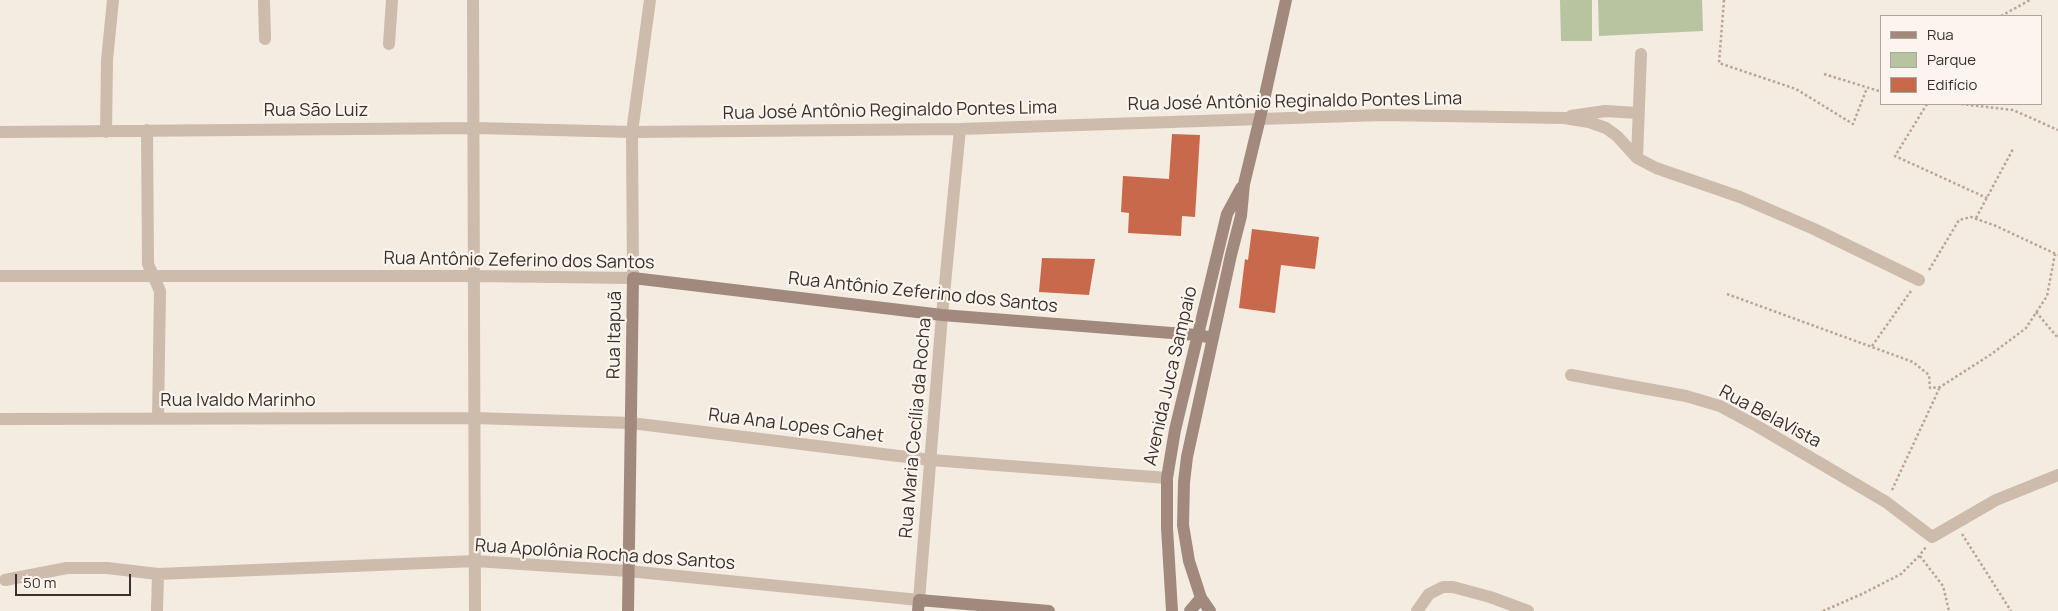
<!DOCTYPE html>
<meta charset="utf-8">
<style>
body{margin:0}
#map{position:relative;width:2058px;height:611px;overflow:hidden;background:#f4ebe1;font-family:Manrope,sans-serif}
canvas{display:block}
.legend{position:absolute;left:1880px;top:15px;width:162px;height:90px;box-sizing:border-box;background:#fbf5ee;border:1px solid #aea6a0;margin:0;padding:6px 9px;list-style:none;font-size:15px;color:#3b302b}
.legend li{display:flex;align-items:center;gap:10px;height:25px}
.legend b{width:25px;border:1px solid #aea6a0}
.scale{position:absolute;left:15px;top:574px;width:116px;height:22px;box-sizing:border-box;border:2px solid #3b302b;border-top:0;padding-left:6px;font-size:15px;line-height:18px;white-space:nowrap;color:#3b302b;-webkit-text-stroke:4px #fbf5ee;paint-order:stroke}
</style>
<div id="map">
<canvas width="2058" height="611"></canvas>
<ul class="legend">
<li><b style="height:6px;background:#a18a7d"></b>Rua</li>
<li><b style="height:14px;background:#b8c4a0"></b>Parque</li>
<li><b style="height:14px;background:#c8694b"></b>Edifício</li>
</ul>
<div class="scale">50 m</div>
</div>
<script>
const g = document.querySelector('canvas').getContext('2d');
g.lineJoin = 'round';
function fill(path, color) {
  g.fillStyle = color;
  g.fill(path, 'evenodd');
}
function poly(rows) {
  const path = new Path2D();
  for (const r of rows) {
    path.moveTo(r[0], r[1]);
    for (let i = 2; i < r.length; i += 2) path.lineTo(r[i], r[i + 1]);
  }
  return path;
}
function stroke(path, color, width, dash) {
  g.strokeStyle = color;
  g.lineWidth = width;
  g.lineCap = dash ? 'butt' : 'round';
  g.setLineDash(dash || []);
  g.stroke(path);
}
function write(font, color, halo, rows, align = 'center') {
  g.font = font + ' Manrope,sans-serif';
  g.lineWidth = 4.5;
  g.setLineDash([]);
  g.textBaseline = 'middle';
  g.strokeStyle = halo;
  g.fillStyle = color;
  for (const [text, x, y, turn = 0] of rows) {
    g.save();
    g.translate(x, y);
    g.rotate((+turn || 0) * Math.PI / 180);
    g.textAlign = isNaN(turn) ? turn : align;
    if (halo) g.strokeText(text, 0, 0);
    g.fillText(text, 0, 0);
    g.restore();
  }
}
fill(poly([
 [1560,0,1592,0,1592,41,1561,41],
 [1598,0,1702,0,1703,31,1599,36]
]), '#b8c4a0');
fill(poly([
 [1172,134,1200,135,1195,217,1182,216,1181,236,1128,233,1129,213,1121,212,1123,176,1169,179],
 [1252,229,1319,237,1315,269,1281,265,1275,313,1239,308,1245,259,1248,260],
 [1042,258,1095,259,1089,295,1039,292]
]), '#c8694b');
stroke(poly([
 [1724,0,1719,63,1796,89,1853,124,1867,88],
 [2001,16,2030,0],
 [1824,74,1882,92],
 [1927,104,1895,156,1987,198],
 [1961,104,2013,110,2058,130],
 [1976,218,2013,149],
 [1929,270,1959,220,1971,217,1996,226,2058,255],
 [1727,294,1913,362,1929,375,1930,388,1940,387,1990,355,2026,328,2047,296,2055,254],
 [2036,312,2058,338],
 [1872,346,1911,291],
 [1892,490,1940,387],
 [1962,534,2011,611],
 [1920,556,1943,586,1949,611],
 [1823,611,1862,594,1901,574,1919,556,1926,547]
]), '#b9a596', 2.5, [2.5, 2.5]);
stroke(poly([
 [264,0,265,39],
 [473,0,475,611],
 [389,44,392,0],
 [1571,116,1605,111,1638,113],
 [147,130,148,264,160,291,158,418],
 [0,132,475,128,632,132,960,129,1381,115,1564,118,1589,122,1606,128,1617,136,1637,158,1656,168,1740,197,1814,229,1919,280],
 [106,132,107,60,113,0],
 [1637,158,1641,54],
 [0,276,474,276,633,278,632,132,650,0],
 [942,315,960,129],
 [1571,375,1686,396,1720,406,1757,426,1886,502,1932,537,1996,500,2058,475],
 [0,419,475,418,631,423,931,460,1167,478],
 [5,580,67,568,107,568,158,574,475,561,628,571,919,600],
 [157,611,158,574],
 [1417,611,1429,594,1443,587,1453,587,1490,597,1528,611]
]), '#cdbbac', 12);
stroke(poly([
 [919,600,942,315]
]), '#cdbbac', 12);
stroke(poly([
 [628,611,633,278,942,315,1197,335,1213,338],
 [918,611,919,600,1049,611],
 [1172,611,1167,528,1167,478,1175,430,1227,214,1241,188],
 [1190,611,1201,598],
 [1210,611,1201,598,1189,561,1183,525,1184,482,1187,457,1231,255,1241,216,1244,184,1260,118,1286,0]
]), '#a18a7d', 12);
write('18px', '#3b302b', '#fbf5ee', [
 ["Rua José Antônio Reginaldo Pontes Lima",1295,102,-1],
 ["Rua São Luiz",316,111],
 ["Rua José Antônio Reginaldo Pontes Lima",890,111,-1],
 ["Rua Antônio Zeferino dos Santos",519,261,1],
 ["Rua Antônio Zeferino dos Santos",923,293,6],
 ["Rua Itapuã",615,335,-89],
 ["Avenida Juca Sampaio",1171,376,-77],
 ["Rua Ivaldo Marinho",238,401],
 ["Rua BelaVista",1770,417,28],
 ["Rua Ana Lopes Cahet",796,426,7],
 ["Rua Maria Cecília da Rocha",916,428,-85],
 ["Rua Apolônia Rocha dos Santos",605,555,4]
]);
</script>
